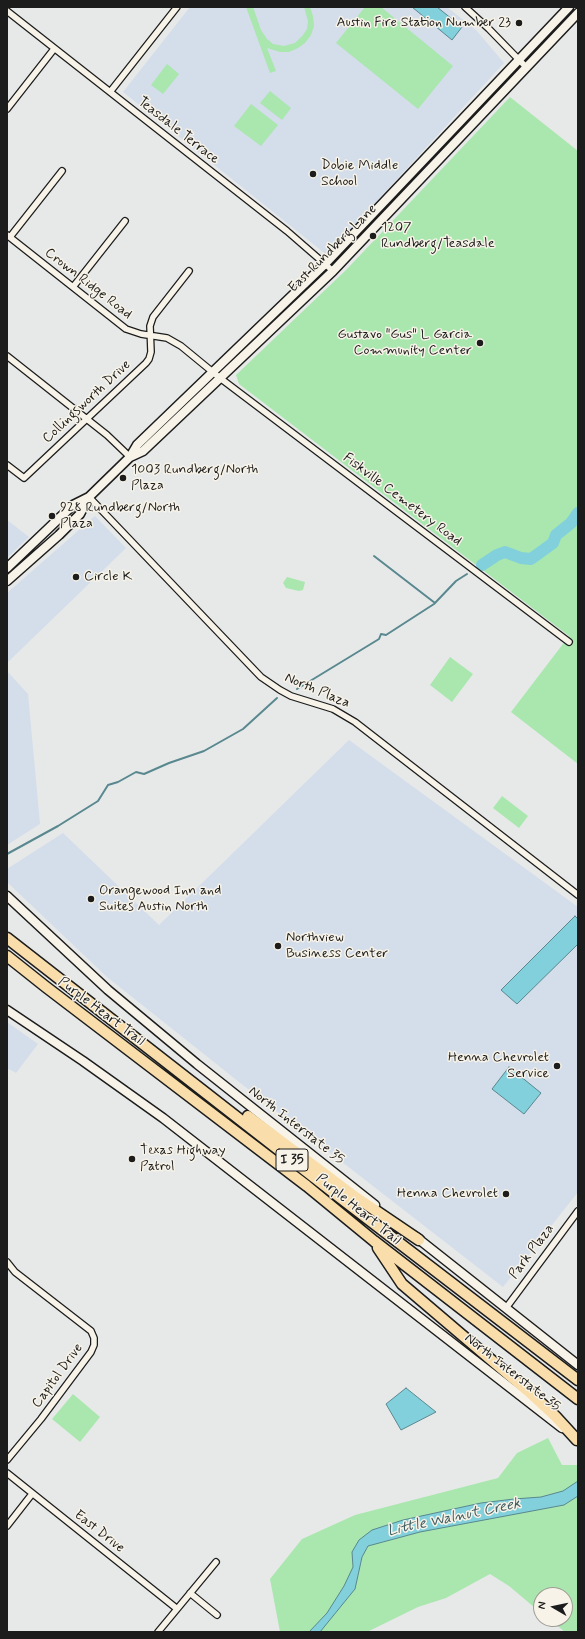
<!DOCTYPE html>
<style>
body{margin:0}
#map{position:relative;width:585px;height:1639px;overflow:hidden;background:#e7e9e9;font-family:Mynerve,sans-serif}
canvas{display:block}
.frame{position:absolute;inset:0;border:8px solid #1c1c1c;pointer-events:none}
.north{position:absolute;left:533px;top:1587px;width:40px;height:40px;box-sizing:border-box;background:#f7f3e8;border:1px solid #9f9d96;border-radius:50%;rotate:279deg;font-size:11px;font-weight:700;line-height:16px;text-align:center;color:#1c1c1c}
.north::after{content:'';display:block;margin:auto;width:14px;height:18px;background:#1c1c1c;clip-path:polygon(50% 0,100% 100%,50% 72%,0 100%)}
</style>
<div id="map">
<canvas width="585" height="1639"></canvas>
<div class="frame"></div>
<div class="north">N</div>
</div>
<script>
const g = document.querySelector('canvas').getContext('2d');
g.lineJoin = 'round';
function fill(path, color) {
  g.fillStyle = color;
  g.fill(path, 'evenodd');
}
function poly(rows) {
  const path = new Path2D();
  for (const r of rows) {
    path.moveTo(r[0], r[1]);
    for (let i = 2; i < r.length; i += 2) path.lineTo(r[i], r[i + 1]);
  }
  return path;
}
function stroke(path, color, width, dash) {
  g.strokeStyle = color;
  g.lineWidth = width;
  g.lineCap = dash ? 'butt' : 'round';
  g.setLineDash(dash || []);
  g.stroke(path);
}
function write(font, color, halo, rows, align = 'center') {
  g.font = font + ' Mynerve,sans-serif';
  g.lineWidth = 3;
  g.setLineDash([]);
  g.textBaseline = 'middle';
  g.strokeStyle = halo;
  g.fillStyle = color;
  for (const [text, x, y, turn = 0] of rows) {
    g.save();
    g.translate(x, y);
    g.rotate((+turn || 0) * Math.PI / 180);
    g.textAlign = isNaN(turn) ? turn : align;
    if (halo) g.strokeText(text, 0, 0);
    g.fillText(text, 0, 0);
    g.restore();
  }
}
fill(poly([
 [190,7,447,7,477,31,504,63,327,255,123,92],
 [95,516,126,548,7,663,7,593],
 [7,520,29,537,7,558],
 [7,671,28,694,40,824,7,845],
 [349,740,578,907,578,1192,503,1287,239,1082,107,977,7,882,7,869,63,833,159,925],
 [7,1022,38,1044,16,1073,9,1069,7,1071]
]), '#d4ddea');
fill(poly([
 [246,7,253,7,261,30,267,39,273,44,284,46,295,43,303,35,307,29,308,21,304,7,310,7,313,16,314,26,311,35,305,43,298,48,289,52,280,52,267,48,276,71,270,73],
 [365,7,381,7,453,66,418,109,336,43],
 [167,64,179,74,163,94,151,85],
 [270,91,291,108,282,120,260,103],
 [510,97,578,151,578,764,511,712,569,636,239,384,236,375,346,270],
 [251,104,278,125,261,146,234,126],
 [287,577,305,582,303,590,299,591,286,588,283,583],
 [450,657,473,674,452,702,430,685],
 [502,796,528,816,519,828,493,808],
 [73,1394,100,1417,80,1442,52,1419],
 [548,1438,562,1465,578,1465,578,1632,565,1632,549,1619,565,1619,565,1595,541,1595,541,1613,509,1586,490,1574,446,1598,418,1607,367,1632,280,1632,270,1579,302,1539,355,1515,498,1478,517,1453]
]), '#a9e7ae');
const water = poly([
 [412,7,437,7,462,27,452,40,412,7],
 [575,916,578,919,578,944,517,1004,501,990,575,916],
 [509,1067,541,1093,524,1114,492,1089,509,1067],
 [406,1388,436,1412,401,1430,386,1404,406,1388],
 [578,1481,578,1496,564,1505,420,1532,368,1546,362,1557,355,1589,320,1632,309,1632,327,1613,344,1586,353,1567,352,1552,359,1540,372,1530,403,1520,481,1503,514,1499,541,1497,563,1491,578,1481]
]);
fill(water, '#81d0dc');
stroke(water, '#59888f', 1);
stroke(poly([
 [374,556,435,603],
 [297,689,379,639,381,634,386,635,434,604,456,581,467,574],
 [7,854,58,826,98,801,108,785,118,782,136,772,144,774,169,763,204,751,243,729,277,698]
]), '#59888f', 2);
stroke(poly([
 [482,565,497,555,505,552,521,558,531,559,553,543,556,535,571,523,578,513]
]), '#81d0dc', 12);
const minor = poly([
 [465,7,489,29,526,67],
 [7,11,287,231,333,271],
 [110,92,177,7],
 [7,109,54,49],
 [7,235,126,329,141,334,167,338,181,346,220,378,569,642],
 [10,237,62,171],
 [73,287,125,221],
 [7,356,107,435,130,457],
 [7,465,24,478,146,363,149,359,151,352,150,326,153,317,189,271],
 [89,497,261,677,280,690,291,696,333,709,355,722,578,895],
 [7,1262,15,1272,91,1331,94,1338,94,1345,91,1352,41,1419,7,1460],
 [506,1308,578,1211],
 [7,1473,176,1608],
 [7,1526,32,1494],
 [190,1593,217,1615],
 [158,1632,216,1562]
]);
const secondary = poly([
 [130,457,143,451,333,271,578,13],
 [7,568,73,505,89,497],
 [7,581,59,535,80,514,89,497,130,457,137,445,325,264,569,7],
 [7,896,108,990,197,1064,375,1205],
 [7,1010,83,1061,163,1118,562,1428],
 [416,1237,578,1365]
]);
const motorway = poly([
 [7,938,338,1196,578,1380],
 [7,956,46,987,307,1186,374,1241,578,1399],
 [248,1116,357,1198,419,1240],
 [378,1248,402,1284,530,1393,555,1416,577,1440]
]);
stroke(minor, '#1c1c1c', 8);
stroke(secondary, '#1c1c1c', 11);
stroke(motorway, '#1c1c1c', 13);
stroke(minor, '#f7f3e8', 5.5);
stroke(secondary, '#f7f3e8', 8);
stroke(motorway, '#f9deab', 10);
for (const [x, y, r, color] of [
 [519,23,4,"#1c1c1c"],
 [313,174,4,"#1c1c1c"],
 [373,236,4,"#1c1c1c"],
 [480,343,4,"#1c1c1c"],
 [123,478,4,"#1c1c1c"],
 [52,516,4,"#1c1c1c"],
 [76,577,4,"#1c1c1c"],
 [91,899,4,"#1c1c1c"],
 [278,946,4,"#1c1c1c"],
 [557,1066,4,"#1c1c1c"],
 [132,1159,4,"#1c1c1c"],
 [506,1194,4,"#1c1c1c"]
]) {
  const dot = new Path2D();
  dot.arc(x, y, r, 0, 2 * Math.PI);
  g.fillStyle = color;
  g.fill(dot);
  stroke(dot, '#f7f3e8', 1.5);
}
for (const [x, y, w] of [
 [292,1160,32]
]) {
  const box = new Path2D();
  box.roundRect(x - w / 2, y - 11, w, 22, 3);
  g.fillStyle = '#f7f3e8';
  g.fill(box);
  stroke(box, '#1c1c1c', 1);
}
write('bold 13px', '#1c1c1c', null, [
 ["I 35",292,1160]
]);
write('14px', '#1c1c1c', '#f7f3e8', [
 ["Austin Fire Station Number 23",511,23,"right"],
 ["Dobie Middle",321,166],
 ["School",321,182],
 ["1207",381,228],
 ["Rundberg/Teasdale",381,244],
 ["Gustavo \"Gus\" L Garcia",472,335,"right"],
 ["Community Center",472,351,"right"],
 ["1003 Rundberg/North",131,470],
 ["Plaza",131,486],
 ["928 Rundberg/North",60,508],
 ["Plaza",60,524],
 ["Circle K",84,577],
 ["Orangewood Inn and",99,891],
 ["Suites Austin North",99,907],
 ["Northview",286,938],
 ["Business Center",286,954],
 ["Henna Chevrolet",549,1058,"right"],
 ["Service",549,1074,"right"],
 ["Texas Highway",140,1151],
 ["Patrol",140,1167],
 ["Henna Chevrolet",498,1194,"right"]
], 'left');
write('14px', '#1c1c1c', '#f7f3e8', [
 ["Teasdale Terrace",178,131,38],
 ["East Rundberg Lane",333,249,-45],
 ["Crown Ridge Road",88,284,38],
 ["Collingsworth Drive",87,402,-43],
 ["Fiskville Cemetery Road",402,500,37],
 ["North Plaza",317,691,23],
 ["Purple Heart Trail",101,1012,37],
 ["North Interstate 35",296,1126,38],
 ["Purple Heart Trail",358,1210,39],
 ["Park Plaza",532,1252,-53],
 ["North Interstate 35",512,1373,38],
 ["Capitol Drive",58,1376,-54],
 ["East Drive",99,1532,38]
]);
write('italic 15px', '#3f5b5f', '#f7f3e8', [
 ["Little Walnut Creek",454,1518,-12]
]);
</script>
